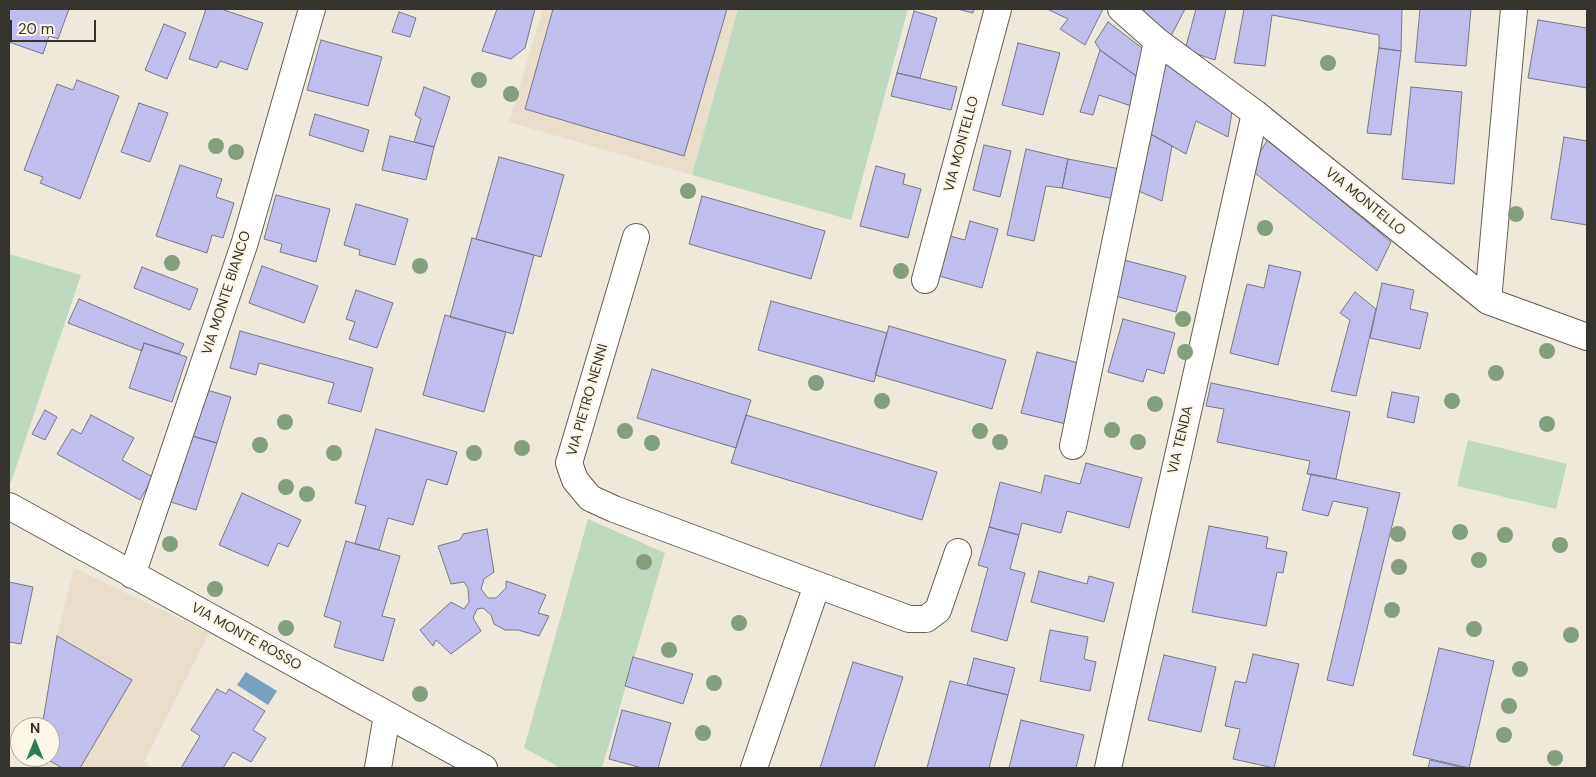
<!DOCTYPE html>
<style>
body{margin:0}
#map{position:relative;width:1596px;height:777px;overflow:hidden;background:#eee9da;font-family:"DM Sans",sans-serif}
canvas{display:block}
.frame{position:absolute;inset:0;border:10px solid #35332e;pointer-events:none}
.north{position:absolute;left:10px;top:717px;width:50px;height:50px;box-sizing:border-box;background:#fcf6e7;border:1px solid #aca89d;border-radius:50%;rotate:0deg;font-size:14px;font-weight:700;line-height:20px;text-align:center;color:#35332e}
.north::after{content:'';display:block;margin:auto;width:18px;height:22px;background:#2b8052;clip-path:polygon(50% 0,100% 100%,50% 72%,0 100%)}
.scale{position:absolute;left:10px;top:20px;width:86px;height:22px;box-sizing:border-box;border:2px solid #35332e;border-top:0;padding-left:6px;font-size:15px;line-height:18px;white-space:nowrap;color:#35332e;-webkit-text-stroke:4px #fcf6e7;paint-order:stroke}
</style>
<div id="map">
<canvas width="1596" height="777"></canvas>
<div class="frame"></div>
<div class="north">N</div>
<div class="scale">20 m</div>
</div>
<script>
const g = document.querySelector('canvas').getContext('2d');
g.lineJoin = 'round';
function fill(path, color) {
  g.fillStyle = color;
  g.fill(path, 'evenodd');
}
function poly(rows) {
  const path = new Path2D();
  for (const r of rows) {
    path.moveTo(r[0], r[1]);
    for (let i = 2; i < r.length; i += 2) path.lineTo(r[i], r[i + 1]);
  }
  return path;
}
function stroke(path, color, width, dash) {
  g.strokeStyle = color;
  g.lineWidth = width;
  g.lineCap = dash ? 'butt' : 'round';
  g.setLineDash(dash || []);
  g.stroke(path);
}
function write(font, color, halo, rows, align = 'center') {
  g.font = font + ' "DM Sans",sans-serif';
  g.lineWidth = 4.5;
  g.setLineDash([]);
  g.textBaseline = 'middle';
  g.strokeStyle = halo;
  g.fillStyle = color;
  for (const [text, x, y, turn = 0] of rows) {
    g.save();
    g.translate(x, y);
    g.rotate((+turn || 0) * Math.PI / 180);
    g.textAlign = isNaN(turn) ? turn : align;
    if (halo) g.strokeText(text, 0, 0);
    g.fillText(text, 0, 0);
    g.restore();
  }
}
fill(poly([
 [543,9,738,9,692,175,509,122],
 [74,568,209,633,144,762,151,768,35,768,37,757,50,757,50,727,42,727,57,636]
]), '#e8dec9');
fill(poly([
 [738,9,908,9,851,220,692,175],
 [9,254,81,275,11,482,9,481],
 [1468,440,1567,464,1556,509,1457,486],
 [588,519,665,553,602,768,561,768,524,748]
]), '#bfd9c0');
fill(poly([
 [246,672,277,691,268,705,237,685]
]), '#77a0c1');
const building = poly([
 [9,9,69,9,58,39,49,36,43,54,9,42,9,9],
 [206,9,221,9,263,23,247,70,220,61,217,68,189,59,206,9],
 [497,9,535,9,525,48,511,59,482,51,497,9],
 [553,9,727,9,684,156,525,109,553,9],
 [957,9,974,9,973,13,957,9],
 [1047,9,1103,9,1085,45,1060,29,1068,19,1047,9],
 [1145,9,1185,9,1171,36,1142,14,1145,9],
 [1196,9,1226,9,1215,60,1185,50,1196,9],
 [1244,9,1402,9,1401,51,1379,48,1379,35,1272,15,1265,66,1234,63,1244,9],
 [1420,9,1471,9,1466,66,1415,62,1420,9],
 [914,11,937,18,920,78,897,73,914,11],
 [399,12,416,18,410,37,392,32,399,12],
 [1538,20,1587,28,1587,88,1528,78,1538,20],
 [1108,22,1150,54,1139,78,1100,50,1095,42,1108,22],
 [164,24,186,33,167,79,145,70,164,24],
 [321,40,382,57,368,106,307,90,321,40],
 [1018,43,1060,53,1043,115,1002,105,1018,43],
 [1379,48,1401,51,1391,135,1367,133,1379,48],
 [1100,50,1139,78,1131,106,1099,95,1093,115,1080,112,1100,50],
 [1163,62,1232,112,1228,137,1196,121,1186,154,1147,132,1163,62],
 [897,73,957,87,951,110,891,96,897,73],
 [77,80,119,96,80,199,40,183,43,177,24,170,57,84,73,90,77,80],
 [424,87,450,97,434,147,414,142,421,119,415,115,424,87],
 [1411,87,1462,92,1454,184,1402,179,1411,87],
 [139,103,168,113,150,162,121,152,139,103],
 [315,114,369,130,363,152,309,135,315,114],
 [1147,132,1172,146,1162,201,1136,190,1147,132],
 [390,136,434,147,426,180,382,170,390,136],
 [1564,137,1587,141,1587,225,1551,219,1564,137],
 [1268,139,1391,242,1377,271,1250,169,1268,139],
 [984,145,1011,151,1000,197,973,190,984,145],
 [1026,149,1068,159,1062,188,1046,186,1034,241,1007,235,1026,149],
 [499,157,564,175,541,257,476,239,499,157],
 [1068,159,1120,169,1114,199,1062,188,1068,159],
 [180,165,222,179,216,197,234,203,223,238,212,235,207,253,156,236,180,165],
 [876,166,905,174,903,184,921,189,908,238,860,226,876,166],
 [276,195,330,209,316,262,280,252,282,244,264,239,276,195],
 [702,196,825,231,811,279,689,244,702,196],
 [356,204,408,219,395,265,359,255,360,250,344,245,356,204],
 [970,221,998,229,982,288,939,276,950,236,965,240,970,221],
 [472,238,534,255,513,334,450,317,472,238],
 [1120,259,1186,276,1176,312,1111,295,1120,259],
 [1269,265,1301,272,1278,365,1230,353,1247,284,1264,288,1269,265],
 [262,266,318,286,304,323,249,303,262,266],
 [142,267,198,289,190,310,134,288,142,267],
 [1382,283,1414,290,1410,309,1428,313,1420,349,1370,338,1382,283],
 [356,290,393,303,377,348,349,339,355,322,346,319,356,290],
 [1355,292,1376,309,1356,396,1331,391,1350,320,1340,313,1355,292],
 [79,299,184,344,179,354,144,343,142,351,68,323,79,299],
 [771,301,887,333,874,382,758,350,771,301],
 [445,315,506,332,484,412,423,395,445,315],
 [1123,319,1175,333,1164,374,1147,369,1143,382,1108,372,1123,319],
 [889,326,1006,360,992,409,875,375,889,326],
 [240,331,373,368,361,412,328,403,334,383,259,363,256,375,230,368,240,331],
 [144,343,187,357,172,402,129,388,144,343],
 [1037,352,1082,364,1066,424,1021,413,1037,352],
 [652,369,751,400,736,448,637,418,652,369],
 [1211,383,1350,412,1336,479,1307,474,1310,461,1217,442,1224,409,1206,406,1211,383],
 [207,390,231,397,217,443,192,436,207,390],
 [1392,392,1419,397,1414,423,1387,417,1392,392],
 [45,410,57,417,45,440,32,434,45,410],
 [91,415,134,438,122,460,153,477,140,500,57,454,72,429,81,434,91,415],
 [746,415,937,472,922,520,731,463,746,415],
 [376,429,457,452,447,485,427,479,413,525,388,518,379,550,355,544,366,506,355,503,376,429],
 [192,436,217,443,196,510,171,502,192,436],
 [1086,463,1142,478,1129,528,1067,511,1061,533,1022,523,1019,535,989,527,1000,482,1041,493,1045,475,1080,484,1086,463],
 [1311,474,1400,493,1353,686,1327,680,1368,508,1333,501,1328,516,1302,510,1311,474],
 [242,493,301,520,288,547,278,543,268,566,219,545,242,493],
 [1209,526,1268,537,1266,548,1287,552,1283,573,1277,572,1266,626,1192,612,1209,526],
 [989,527,1019,535,1010,569,1025,573,1007,641,971,631,988,568,978,565,989,527],
 [487,529,494,572,484,579,481,589,488,598,496,598,506,588,506,581,546,595,538,613,549,616,539,636,518,630,505,630,494,624,491,615,483,608,477,609,473,618,481,631,451,654,436,640,433,646,420,630,451,602,464,609,469,602,468,588,464,582,451,584,438,546,460,540,463,534,487,529],
 [346,541,400,556,382,616,395,619,383,661,334,647,341,622,324,616,346,541],
 [1039,571,1087,584,1089,576,1114,583,1104,622,1031,602,1039,571],
 [9,582,33,587,21,644,9,642,9,582],
 [1050,630,1088,637,1084,659,1096,662,1090,691,1040,681,1050,630],
 [57,636,132,680,80,768,62,768,44,757,50,757,50,727,42,727,57,636],
 [1439,648,1494,661,1469,768,1413,755,1439,648],
 [1253,654,1299,664,1274,768,1233,759,1240,729,1225,726,1235,681,1246,683,1253,654],
 [1164,655,1216,667,1201,732,1148,720,1164,655],
 [633,657,693,674,683,704,625,686,633,657],
 [974,658,1015,668,1008,695,967,685,974,658],
 [853,662,903,677,874,768,820,768,853,662],
 [950,681,1008,695,989,768,927,768,950,681],
 [217,689,226,694,229,689,265,711,253,730,266,738,251,762,233,752,223,768,181,768,200,736,191,730,217,689],
 [622,710,671,723,658,768,642,768,609,759,622,710],
 [1021,720,1084,735,1076,768,1009,768,1021,720],
 [1430,760,1465,768,1428,768,1430,760]
]);
fill(building, '#c0beed');
stroke(building, '#797886', 1);
const minor = poly([
 [1121,9,1157,41,1255,113,1488,301,1587,337],
 [636,237,569,463,575,480,590,498,614,509,909,619,926,619,938,610,958,552],
 [925,280,998,9],
 [1488,301,1514,9],
 [1073,446,1157,41],
 [9,506,484,768],
 [132,575,245,242,312,9],
 [378,768,387,715],
 [754,768,817,585],
 [1108,768,1255,113]
]);
stroke(minor, '#645f53', 28);
stroke(minor, '#fff', 26);
g.fillStyle = '#849f7e';
for (const [x, y] of [
 [1328,63],
 [479,80],
 [511,94],
 [216,146],
 [236,152],
 [688,191],
 [1516,214],
 [1265,228],
 [172,263],
 [420,266],
 [901,271],
 [1183,319],
 [1547,351],
 [1185,352],
 [1496,373],
 [816,383],
 [882,401],
 [1452,401],
 [1155,404],
 [285,422],
 [1547,424],
 [1112,430],
 [625,431],
 [980,431],
 [1000,442],
 [1138,442],
 [652,443],
 [260,445],
 [522,448],
 [334,453],
 [474,453],
 [286,487],
 [307,494],
 [1460,532],
 [1398,534],
 [1505,535],
 [170,544],
 [1560,545],
 [1479,560],
 [644,562],
 [1399,567],
 [215,589],
 [1392,610],
 [739,623],
 [286,628],
 [1474,629],
 [1571,635],
 [669,650],
 [1520,669],
 [714,683],
 [420,694],
 [1509,706],
 [703,733],
 [1504,735],
 [1555,758]
]) {
  g.beginPath();
  g.arc(x, y, 8, 0, 2 * Math.PI);
  g.fill();
}
write('14px', '#35332e', '#fcf6e7', [
 ["VIA MONTELLO",962,144,-75],
 ["VIA MONTELLO",1365,202,39],
 ["VIA MONTE BIANCO",227,293,-72],
 ["VIA PIETRO NENNI",588,400,-74],
 ["VIA TENDA",1181,440,-77],
 ["VIA MONTE ROSSO",246,637,29]
]);
</script>
